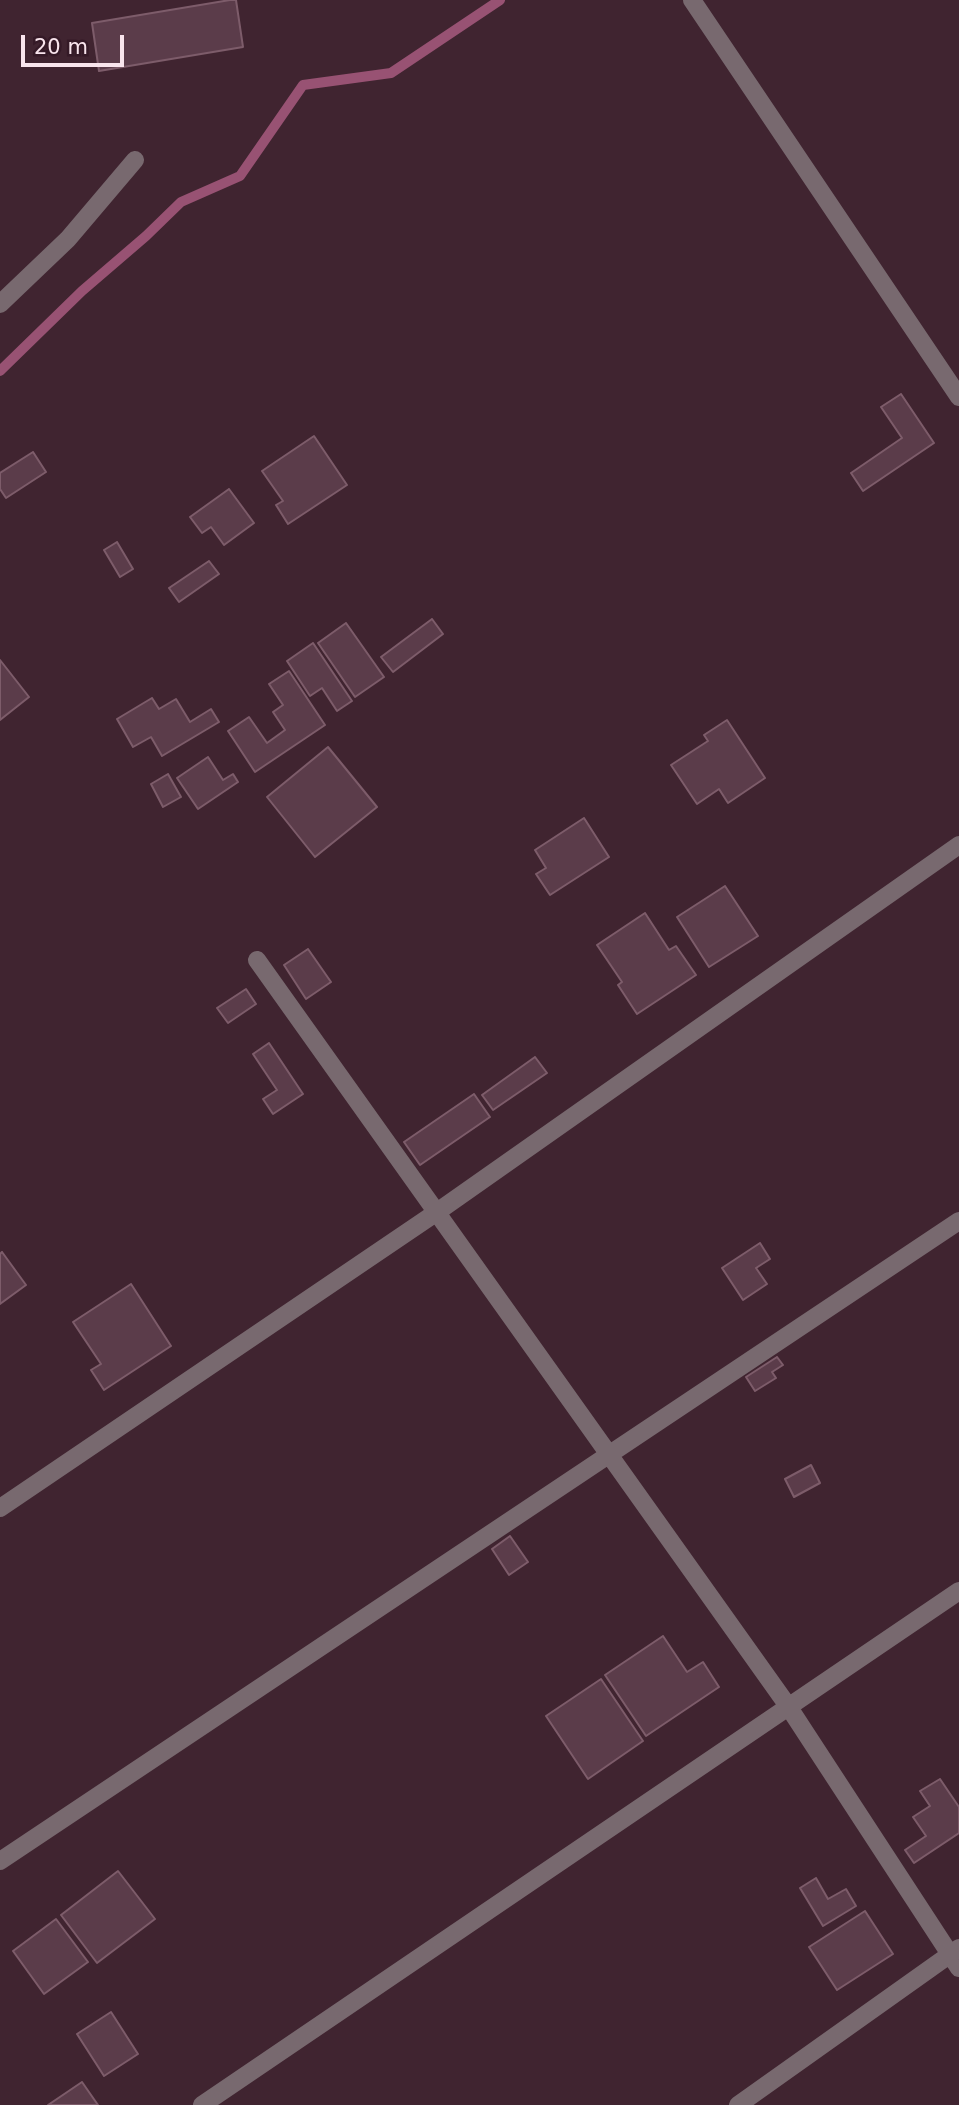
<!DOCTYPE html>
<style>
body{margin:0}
#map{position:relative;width:959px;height:2105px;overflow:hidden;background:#402430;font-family:"DejaVu Sans",sans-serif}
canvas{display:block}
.scale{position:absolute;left:21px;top:35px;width:103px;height:32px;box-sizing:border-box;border:4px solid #f9e5ed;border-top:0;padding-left:9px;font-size:21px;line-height:24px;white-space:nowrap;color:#f9e5ed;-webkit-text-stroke:5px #351a27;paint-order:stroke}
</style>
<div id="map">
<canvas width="959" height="2105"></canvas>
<div class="scale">20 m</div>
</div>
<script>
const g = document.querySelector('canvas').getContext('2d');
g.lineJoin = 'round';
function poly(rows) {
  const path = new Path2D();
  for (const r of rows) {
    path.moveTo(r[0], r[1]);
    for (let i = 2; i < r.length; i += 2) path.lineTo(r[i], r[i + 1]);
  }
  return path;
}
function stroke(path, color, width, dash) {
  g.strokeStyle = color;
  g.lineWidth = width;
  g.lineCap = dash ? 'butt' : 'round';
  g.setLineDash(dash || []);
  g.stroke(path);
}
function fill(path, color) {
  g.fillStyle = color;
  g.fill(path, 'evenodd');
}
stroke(poly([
 [0,371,82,291,146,236,181,202,240,176,303,85,391,73,500,0]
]), '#985273', 10);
const building = poly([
 [230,0,236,0,243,47,99,71,92,23,230,0],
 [901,394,934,443,863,491,851,473,902,438,881,407,901,394],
 [314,436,347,485,288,524,276,505,283,501,262,471,314,436],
 [33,452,46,472,6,498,0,489,0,473,33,452],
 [229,489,254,523,224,545,211,527,202,533,190,517,229,489],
 [117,542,133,569,120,577,104,550,117,542],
 [209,561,219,574,179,602,169,588,209,561],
 [432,619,443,634,393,672,381,657,432,619],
 [346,623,384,677,355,697,318,643,346,623],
 [313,643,352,701,337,711,322,688,310,696,287,661,313,643],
 [0,660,29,697,0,720,0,660],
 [289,671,325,725,255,772,228,731,249,717,267,743,285,730,273,712,283,705,269,684,289,671],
 [152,698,159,709,176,699,190,722,211,709,219,722,162,756,151,737,133,747,117,719,152,698],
 [727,720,765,778,728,803,719,789,697,804,671,765,708,741,704,735,727,720],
 [328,747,377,807,315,857,267,797,328,747],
 [208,757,223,780,233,774,238,782,198,809,177,778,208,757],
 [168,774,181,797,163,807,151,784,168,774],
 [584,818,609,857,550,895,536,874,546,868,535,850,584,818],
 [725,886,758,936,709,967,677,917,725,886],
 [645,913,669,950,676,946,696,975,637,1014,618,985,622,982,597,945,645,913],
 [308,949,331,982,306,999,284,965,308,949],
 [246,989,256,1004,228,1023,217,1008,246,989],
 [269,1043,303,1094,273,1114,263,1099,277,1090,253,1054,269,1043],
 [535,1057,547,1073,493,1110,482,1095,535,1057],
 [474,1094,490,1117,420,1165,404,1142,474,1094],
 [760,1243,770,1259,756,1268,767,1284,743,1300,722,1268,760,1243],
 [2,1252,26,1285,0,1304,0,1254,2,1252],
 [131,1284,171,1346,104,1390,91,1370,101,1364,73,1322,131,1284],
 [777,1357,783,1365,772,1372,776,1378,755,1391,746,1377,777,1357],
 [811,1465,820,1483,794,1497,785,1479,811,1465],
 [510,1536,528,1562,509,1575,492,1549,510,1536],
 [663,1636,687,1672,703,1662,719,1687,646,1736,605,1675,663,1636],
 [601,1679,643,1741,588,1779,546,1716,601,1679],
 [940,1779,959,1807,959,1833,914,1863,905,1850,926,1836,913,1817,930,1806,920,1791,940,1779],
 [118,1871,155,1919,97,1963,61,1915,118,1871],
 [816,1878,828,1899,846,1889,856,1906,823,1926,800,1888,816,1878],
 [865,1911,893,1954,837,1990,809,1947,865,1911],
 [56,1919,88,1962,44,1994,13,1951,56,1919],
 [111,2012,138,2054,104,2076,77,2034,111,2012],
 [82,2082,98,2105,48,2105,82,2082]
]);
fill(building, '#5b3c4a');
stroke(building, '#7d5c6a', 2);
stroke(poly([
 [692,0,959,397],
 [0,304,68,239,135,160],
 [257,960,788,1706,959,1968],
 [0,1508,437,1212,959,845],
 [0,1861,959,1221],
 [202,2105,959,1591],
 [738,2105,959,1948]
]), '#78696f', 18);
</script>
